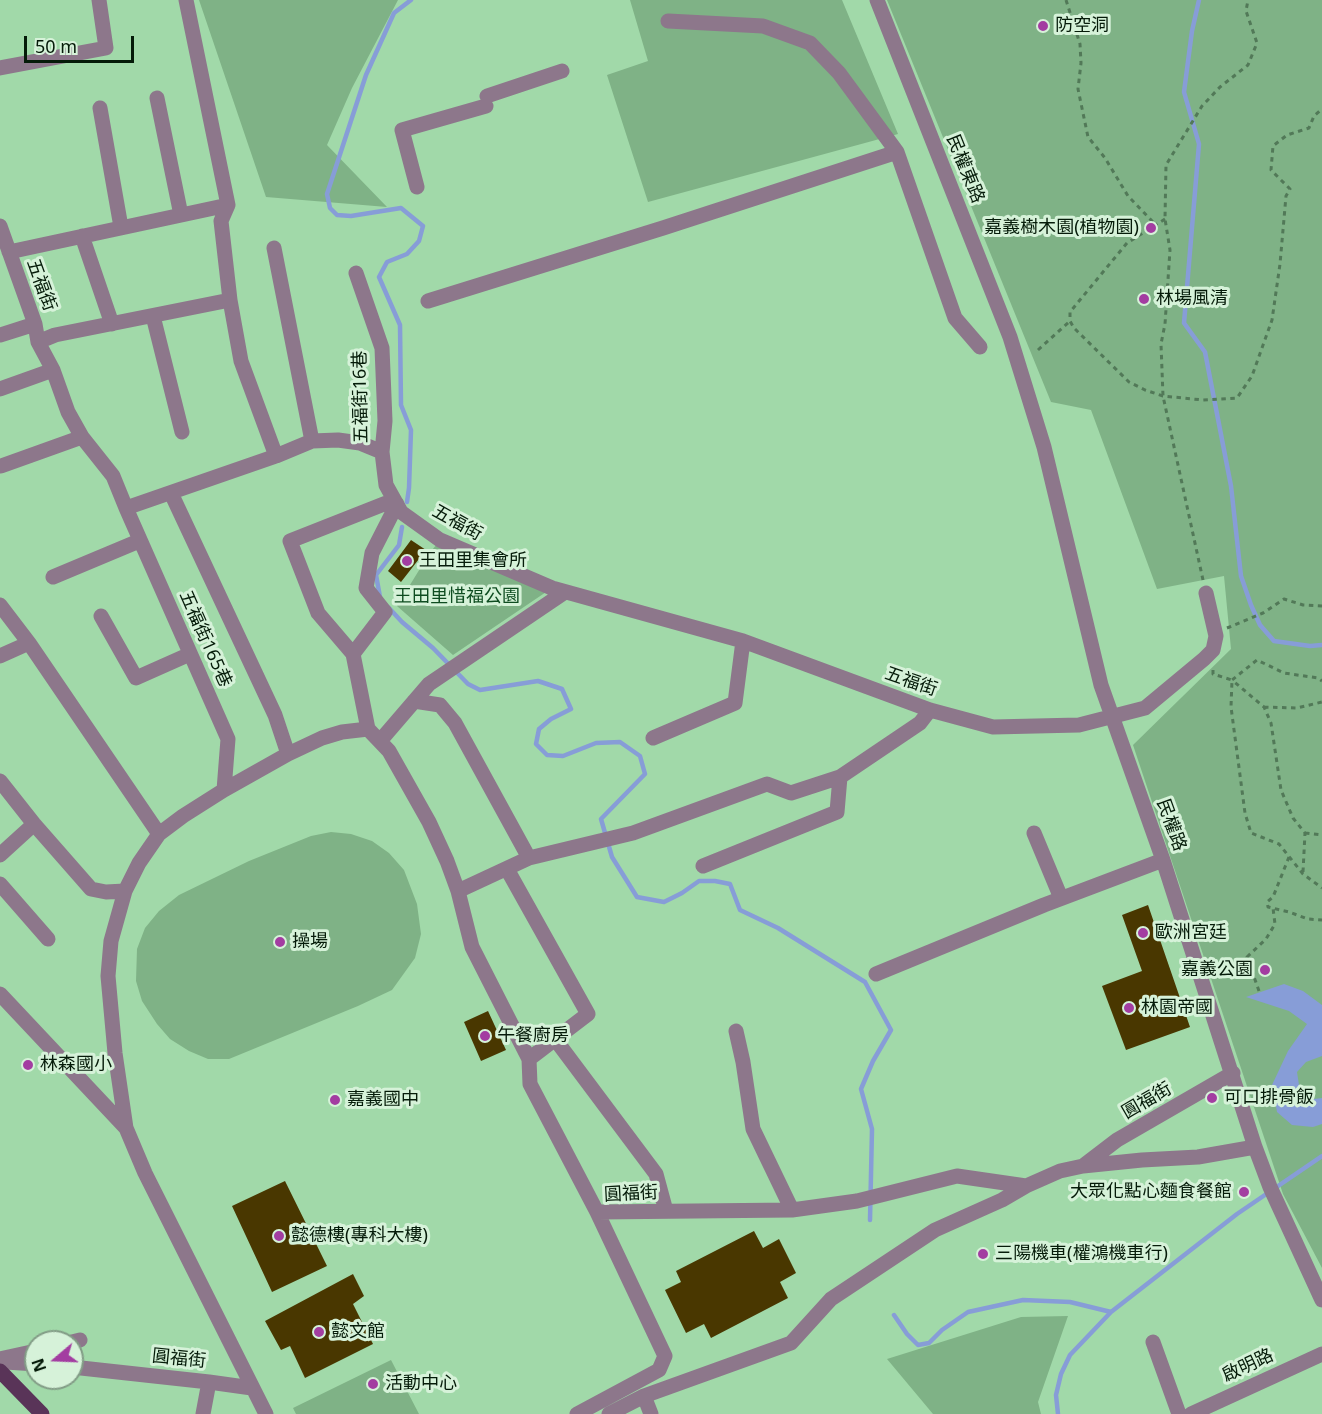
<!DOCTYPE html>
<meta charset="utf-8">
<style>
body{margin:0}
#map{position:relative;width:1322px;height:1414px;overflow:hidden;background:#a1d9a9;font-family:"Noto Sans",sans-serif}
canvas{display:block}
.north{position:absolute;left:24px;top:1330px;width:60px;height:60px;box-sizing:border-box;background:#d6f2d9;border:2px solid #829c86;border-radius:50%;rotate:251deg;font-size:16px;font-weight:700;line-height:24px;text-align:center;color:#051b09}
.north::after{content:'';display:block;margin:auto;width:21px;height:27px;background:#a33da1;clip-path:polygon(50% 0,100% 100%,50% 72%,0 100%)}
.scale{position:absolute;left:24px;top:36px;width:110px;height:27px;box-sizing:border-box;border:3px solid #051b09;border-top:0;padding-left:8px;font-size:18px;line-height:21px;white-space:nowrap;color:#051b09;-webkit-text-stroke:4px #d6f2d9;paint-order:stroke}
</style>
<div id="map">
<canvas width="1322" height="1414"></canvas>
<div class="north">N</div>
<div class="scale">50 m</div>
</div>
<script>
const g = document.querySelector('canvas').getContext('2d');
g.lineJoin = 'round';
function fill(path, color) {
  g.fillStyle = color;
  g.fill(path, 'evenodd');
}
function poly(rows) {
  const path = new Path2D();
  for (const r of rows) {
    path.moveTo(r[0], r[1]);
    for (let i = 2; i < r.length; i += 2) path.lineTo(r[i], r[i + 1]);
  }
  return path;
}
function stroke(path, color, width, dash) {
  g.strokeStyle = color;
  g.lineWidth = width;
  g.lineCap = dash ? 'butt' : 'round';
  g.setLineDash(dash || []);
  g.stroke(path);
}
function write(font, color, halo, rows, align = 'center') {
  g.font = font + ' "Noto Sans","Noto Sans TC",sans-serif';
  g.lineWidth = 6;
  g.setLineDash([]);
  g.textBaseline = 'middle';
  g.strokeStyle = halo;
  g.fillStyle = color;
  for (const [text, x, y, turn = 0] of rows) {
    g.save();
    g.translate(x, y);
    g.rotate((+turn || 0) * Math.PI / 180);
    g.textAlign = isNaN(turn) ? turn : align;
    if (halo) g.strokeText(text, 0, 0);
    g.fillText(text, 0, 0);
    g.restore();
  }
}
fill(poly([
 [199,0,398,0,352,88,327,145,387,207,266,197],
 [630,0,842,0,898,134,648,202,607,75,648,61],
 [887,0,1322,0,1322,1268,1283,1194,1133,745,1231,649,1224,576,1157,589,1091,410,1051,402],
 [440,540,552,588,453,655,397,606,429,554],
 [331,832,351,834,372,841,389,853,404,870,417,904,421,934,415,958,392,990,358,1006,229,1059,208,1059,189,1051,170,1039,157,1024,142,1001,136,981,137,949,145,928,159,911,179,895,249,861,311,836],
 [1068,1316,1038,1402,1041,1414,933,1414,887,1359,1021,1317],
 [391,1360,419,1414,296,1414,293,1408]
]), '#7fb286');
fill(poly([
 [1284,984,1303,991,1322,1005,1322,1056,1306,1062,1297,1072,1299,1085,1306,1100,1322,1098,1322,1124,1313,1127,1292,1125,1277,1112,1272,1085,1288,1051,1307,1024,1289,1011,1246,997]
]), '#879dd7');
stroke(poly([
 [1199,0,1192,31,1184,92,1199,144,1184,323,1205,352,1231,486,1241,576,1251,605,1260,625,1274,641,1310,646,1322,645],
 [407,502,409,488,411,430,401,405,400,325,379,277,387,262,407,254,419,241,423,226,401,208,351,216,337,215,330,208,327,194,366,75,394,13,411,0],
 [380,597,376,575,399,545,402,527],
 [389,608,402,622,433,648,468,684,480,690,538,681,562,689,571,709,551,719,539,729,536,744,547,755,563,756,596,743,620,742,640,756,645,774,601,819,612,857,637,897,664,902,682,893,699,881,715,881,730,884,740,910,778,928,865,982,891,1030,873,1061,861,1089,872,1129,870,1220],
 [894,1315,907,1334,918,1345,929,1343,942,1330,968,1312,1023,1300,1070,1302,1111,1312],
 [1058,1414,1056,1395,1061,1374,1070,1355,1111,1312,1237,1214,1322,1156]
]), '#879dd7', 4.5);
fill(poly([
 [411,540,426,550,401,582,388,571],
 [1148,905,1190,1027,1126,1050,1102,986,1142,971,1122,915],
 [488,1011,506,1050,481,1061,464,1022],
 [285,1181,327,1266,272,1292,232,1206],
 [754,1231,763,1248,779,1239,796,1273,780,1282,788,1298,711,1338,704,1324,686,1333,665,1290,681,1282,676,1271],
 [353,1274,364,1296,353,1304,373,1344,305,1378,290,1346,281,1350,265,1321]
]), '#493700');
stroke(poly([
 [1066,0,1080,44,1081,63,1078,89,1088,137,1105,158,1128,196,1155,224],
 [1165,219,1127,243,1070,312,1070,321,1074,328,1129,382,1145,390,1163,396,1203,400,1237,398,1252,376,1272,320,1280,264,1286,196,1290,189,1271,170,1273,146,1287,135,1309,128,1314,116,1322,109],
 [1038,350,1070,321],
 [1203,580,1163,396,1161,344,1165,324,1170,250,1165,219,1166,165,1202,106,1220,87,1248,65,1257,43,1246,11,1248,0],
 [1227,628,1263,613,1284,599,1303,605,1322,606],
 [1213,670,1213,674,1232,680,1231,707,1245,813,1251,833,1279,844,1303,874,1322,888],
 [1264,707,1297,708,1322,702],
 [1305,833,1322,835],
 [1289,857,1273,897,1267,902,1268,907,1289,912,1308,919,1322,920],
 [1303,872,1305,833,1293,818,1281,790,1271,723,1264,707,1232,680,1257,660,1284,673,1318,678,1322,681],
 [1259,991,1247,957,1266,939,1275,924,1273,908]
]), '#527958', 3, [4.5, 4.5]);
stroke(poly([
 [186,0,228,205,221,221,230,300,241,361,276,456],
 [877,0,1010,337,1044,447,1101,685,1163,860,1255,1147,1270,1187,1322,1300],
 [668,21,763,26,810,43,839,73,897,152,955,318,980,347],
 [0,68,106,48,99,0],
 [487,96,562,71],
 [157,98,181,215],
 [100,108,121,227],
 [417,187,402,130,486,106],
 [0,226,35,324,38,342,53,370,68,412,82,437,113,476,126,508,276,456,312,441,338,440,360,443,382,452,386,485,401,512,440,540,552,588,743,641,930,710,993,727,1079,725,1145,708,1204,659,1213,650,1216,636,1206,593],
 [82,236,112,324],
 [274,248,312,441],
 [9,252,228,205],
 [356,273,382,348,385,421,382,452],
 [428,301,663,228,897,152],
 [153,316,182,432],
 [0,335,35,324],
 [38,342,55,335,230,300],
 [0,389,53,370],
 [1,466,82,437],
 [171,493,275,715,288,754],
 [126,508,228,739,224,790],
 [53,577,139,541],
 [0,605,29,643,159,834,183,816,224,790,288,754,322,738,342,732,368,729,389,751,429,822,447,861,458,891,472,947,529,1059,530,1084,597,1212],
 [101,616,136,678,190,654],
 [353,654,318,613,290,541,394,500],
 [0,656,29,643],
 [414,701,440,705,455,723,529,858],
 [368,729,353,654,385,612,366,588,372,553,397,504],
 [653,738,735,703,743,641],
 [380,741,429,684,565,592],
 [0,781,34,824,91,889,106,892,125,891],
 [1034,833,1061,898],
 [159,834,139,863,125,891,111,941,108,976,115,1053,126,1128,145,1173,266,1414],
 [0,855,34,824],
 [703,866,837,812,840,777,920,723,930,710],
 [507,869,588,1014,529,1059],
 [0,884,48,939],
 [458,891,529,858,633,833,767,784,791,793,840,777],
 [876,974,1044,905,1163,860],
 [0,994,126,1128],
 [736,1031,743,1062,753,1129,792,1210],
 [555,1039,656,1174,666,1211],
 [1083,1166,1142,1160,1198,1157,1255,1147],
 [72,1342,80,1340],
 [1153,1342,1179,1414],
 [0,1359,36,1351],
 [6,1362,36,1364],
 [72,1367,209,1382,252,1388],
 [644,1396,651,1414],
 [203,1414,209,1382],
 [577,1414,659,1370,665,1356,597,1212,792,1210,857,1201,957,1176,1026,1186],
 [609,1414,644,1396,791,1343,831,1299,935,1230,1002,1200,1026,1186,1060,1171,1083,1166,1117,1140,1233,1073],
 [1191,1414,1322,1354]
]), '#8d778b', 15);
stroke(poly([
 [0,1371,42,1414]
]), '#593458', 15);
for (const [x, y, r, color] of [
 [1043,26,6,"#a33da1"],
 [1151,228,6,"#a33da1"],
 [1144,299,6,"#a33da1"],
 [407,561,6,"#a33da1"],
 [1143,933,6,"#a33da1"],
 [280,942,6,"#a33da1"],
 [1265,970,6,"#a33da1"],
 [1129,1008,6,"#a33da1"],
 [485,1036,6,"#a33da1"],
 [28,1065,6,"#a33da1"],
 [1212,1098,6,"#a33da1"],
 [335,1100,6,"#a33da1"],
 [1244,1192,6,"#a33da1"],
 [279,1236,6,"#a33da1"],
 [983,1254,6,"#a33da1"],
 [319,1332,6,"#a33da1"],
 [373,1384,6,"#a33da1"]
]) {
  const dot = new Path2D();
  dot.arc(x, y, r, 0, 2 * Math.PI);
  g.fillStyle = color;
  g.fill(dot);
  stroke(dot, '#d6f2d9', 2);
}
write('18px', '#051b09', '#d6f2d9', [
 ["防空洞",1055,26],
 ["嘉義樹木園(植物園)",1139,228,"right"],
 ["林場風清",1156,299],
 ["王田里集會所",419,561],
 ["歐洲宮廷",1155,933],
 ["操場",292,942],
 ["嘉義公園",1253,970,"right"],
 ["林園帝國",1141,1008],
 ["午餐廚房",497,1036],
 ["林森國小",40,1065],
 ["可口排骨飯",1224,1098],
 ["嘉義國中",347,1100],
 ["大眾化點心麵食餐館",1232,1192,"right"],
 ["懿德樓(專科大樓)",291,1236],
 ["三陽機車(權鴻機車行)",995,1254],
 ["懿文館",331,1332],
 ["活動中心",385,1384]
], 'left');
write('18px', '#051b09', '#d6f2d9', [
 ["民權東路",965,169,68],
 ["五福街",41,285,70],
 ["五福街16巷",361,397,-91],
 ["五福街",457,523,29],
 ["五福街165巷",205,639,66],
 ["五福街",911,682,19],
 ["民權路",1171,825,70],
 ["圓福街",1147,1101,-30],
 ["圓福街",631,1194,-3],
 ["圓福街",179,1359,6],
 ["啟明路",1248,1366,-25]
]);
write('18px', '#0e4c20', '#d6f2d9', [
 ["王田里惜福公園",457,597]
]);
</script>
